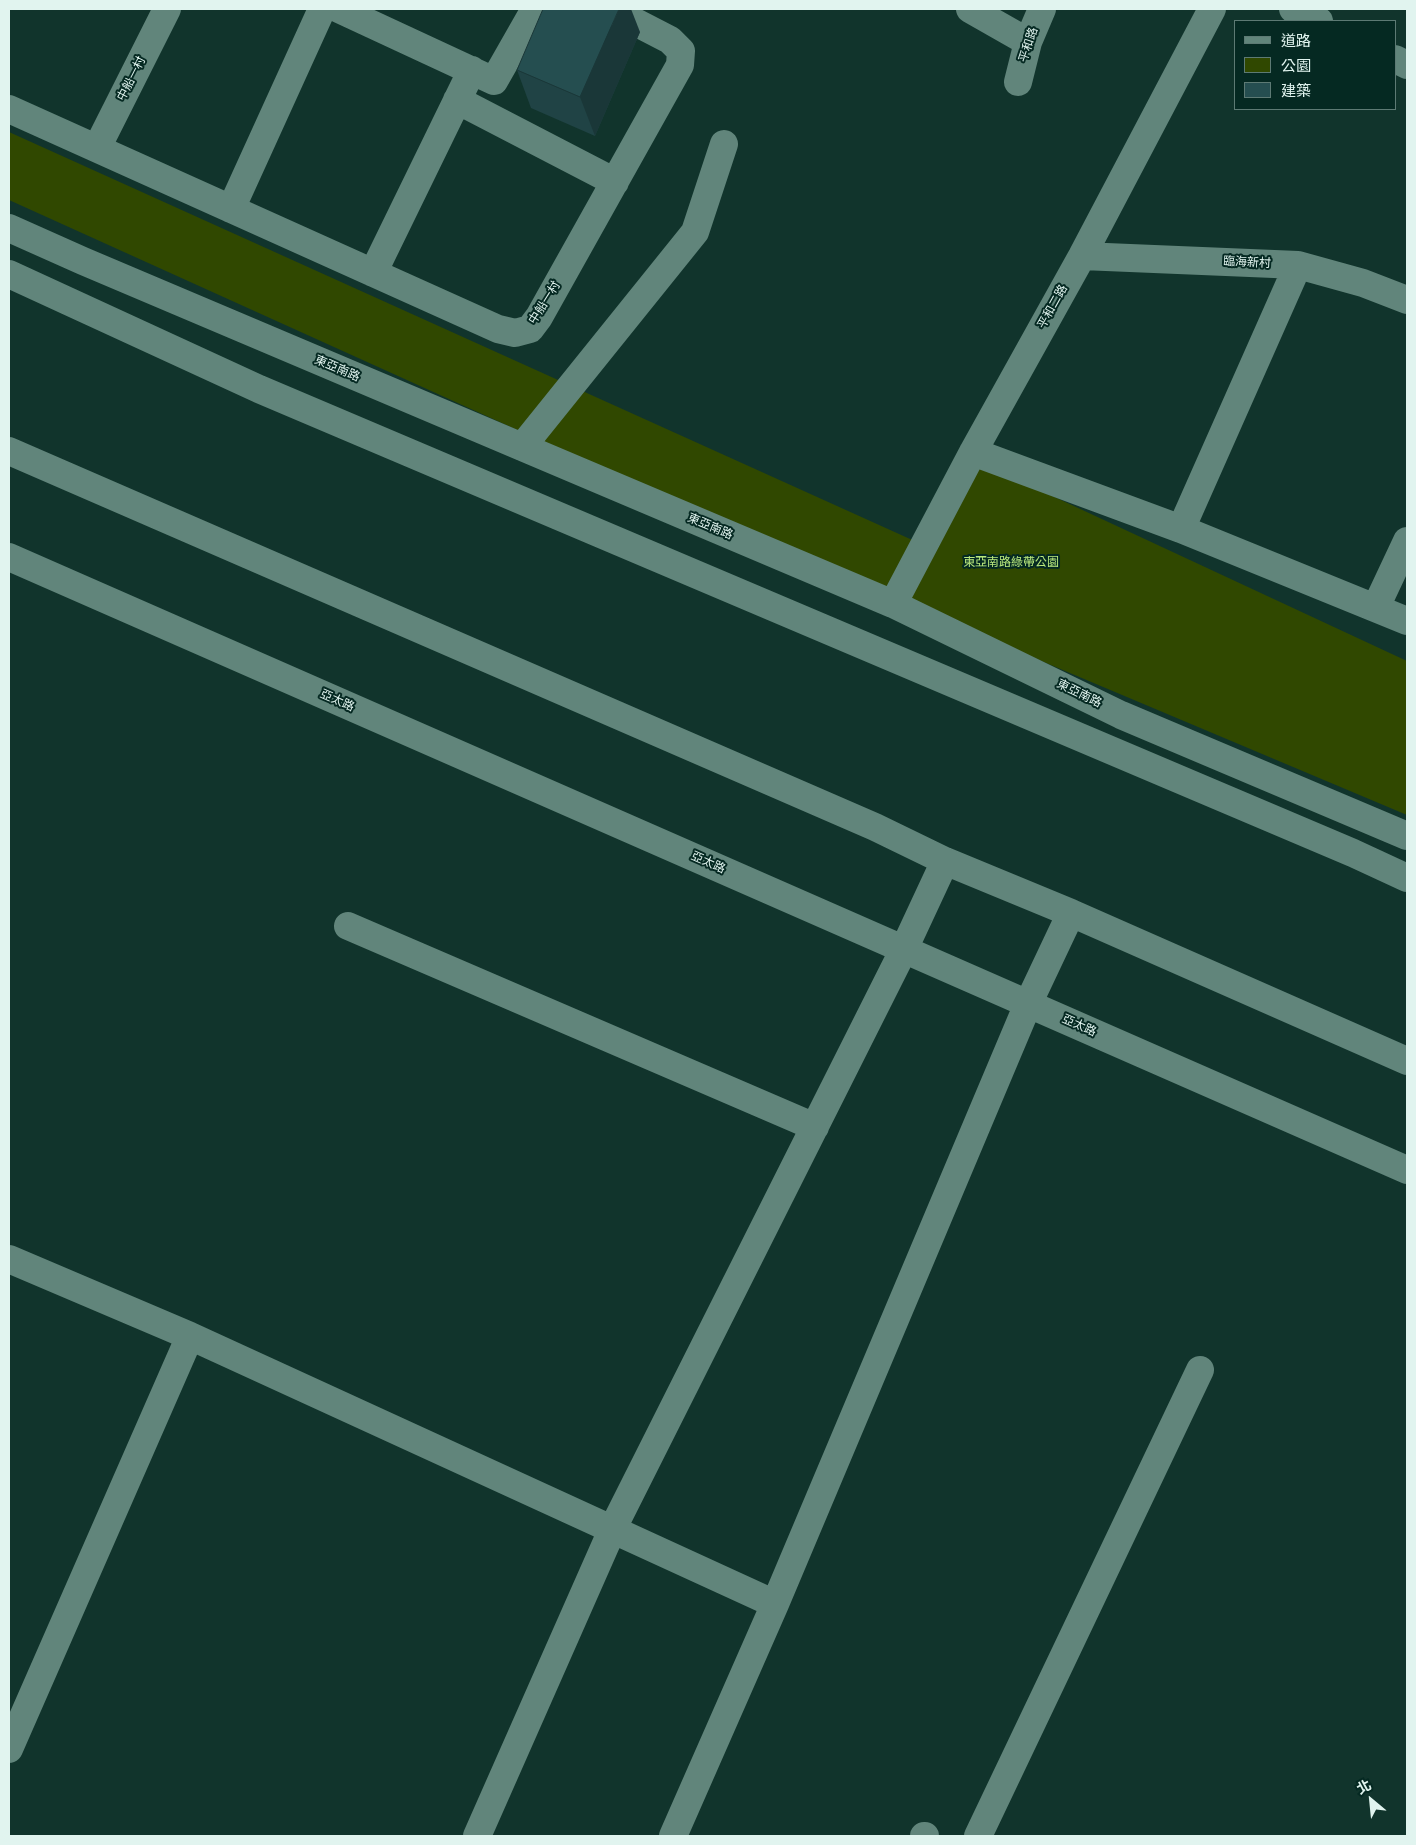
<!DOCTYPE html>
<meta charset="utf-8">
<style>
body{margin:0}
#map{position:relative;width:1416px;height:1845px;overflow:hidden;background:#11342c;font-family:"Roboto Condensed","Noto Sans TC",sans-serif}
canvas{display:block}
.frame{position:absolute;inset:0;border:10px solid #e1f4ef;pointer-events:none}
.legend{position:absolute;left:1234px;top:20px;width:162px;height:90px;box-sizing:border-box;background:#052922;border:1px solid #5d7a74;margin:0;padding:6px 9px;list-style:none;font-size:15px;color:#e1f4ef}
.legend li{display:flex;align-items:center;gap:10px;height:25px}
.legend b{width:25px;border:1px solid #5d7a74}
.north{position:absolute;left:1346px;top:1775px;width:50px;height:50px;-webkit-text-stroke:4px #052922;paint-order:stroke;rotate:332deg;font-size:14px;font-weight:700;line-height:20px;text-align:center;color:#e1f4ef}
.north::after{content:'';display:block;margin:auto;width:18px;height:22px;background:#e1f4ef;clip-path:polygon(50% 0,100% 100%,50% 72%,0 100%)}
</style>
<div id="map">
<canvas width="1416" height="1845"></canvas>
<div class="frame"></div>
<ul class="legend">
<li><b style="height:6px;background:#61857b"></b>道路</li>
<li><b style="height:14px;background:#304800"></b>公園</li>
<li><b style="height:14px;background:#254e50"></b>建築</li>
</ul>
<div class="north">北</div>
</div>
<script>
const g = document.querySelector('canvas').getContext('2d');
g.lineJoin = 'round';
function fill(path, color) {
  g.fillStyle = color;
  g.fill(path, 'evenodd');
}
function poly(rows) {
  const path = new Path2D();
  for (const r of rows) {
    path.moveTo(r[0], r[1]);
    for (let i = 2; i < r.length; i += 2) path.lineTo(r[i], r[i + 1]);
  }
  return path;
}
function stroke(path, color, width, dash) {
  g.strokeStyle = color;
  g.lineWidth = width;
  g.lineCap = dash ? 'butt' : 'round';
  g.setLineDash(dash || []);
  g.stroke(path);
}
function write(font, color, halo, rows, align = 'center') {
  g.font = font + ' "Roboto Condensed","Noto Sans TC",sans-serif';
  g.lineWidth = 4;
  g.setLineDash([]);
  g.textBaseline = 'middle';
  g.strokeStyle = halo;
  g.fillStyle = color;
  for (const [text, x, y, turn = 0] of rows) {
    g.save();
    g.translate(x, y);
    g.rotate((+turn || 0) * Math.PI / 180);
    g.textAlign = isNaN(turn) ? turn : align;
    if (halo) g.strokeText(text, 0, 0);
    g.fillText(text, 0, 0);
    g.restore();
  }
}
fill(poly([
 [9,132,919,543,891,599,9,200],
 [975,460,1407,661,1407,815,899,601]
]), '#304800');
stroke(poly([
 [339,9,494,81,535,9],
 [970,9,1028,42],
 [1293,9,1319,21],
 [1395,59,1407,65],
 [1018,82,1028,42,1042,9],
 [457,100,615,182],
 [9,109,498,329,515,333,530,329,539,317,680,65,681,51,670,40,610,9],
 [97,148,167,9],
 [231,209,322,9],
 [9,228,83,261,893,604,1121,715,1407,836],
 [1082,256,1298,265,1363,283,1407,300],
 [373,273,472,70],
 [9,274,259,389,1353,853,1407,878],
 [522,447,695,232,724,144],
 [9,451,875,827,945,861,1071,913,1407,1061],
 [973,452,1181,529,1407,621],
 [1181,529,1298,265],
 [9,557,1407,1170],
 [893,604,973,452,1082,256,1212,9],
 [1376,607,1407,541],
 [348,926,815,1127],
 [9,1259,190,1336,775,1604],
 [9,1749,190,1336],
 [477,1836,613,1528,904,949,945,861],
 [673,1836,775,1604,1028,1004,1071,913],
 [924,1836,925,1836],
 [978,1836,1200,1370]
]), '#61857b', 28);
fill(poly([
 [640,32,595,136,531,108,517,70]
]), '#204345');
fill(poly([
 [619,9,631,9,640,32,595,136,580,97]
]), '#1a3738');
const building = poly([
 [543,9,619,9,580,97,517,70,543,9]
]);
fill(building, '#254e50');
stroke(building, '#1a3738', 1);
write('12px', '#e1f4ef', '#052922', [
 ["平和路",1029,45,-72],
 ["中船一村",132,79,-63],
 ["臨海新村",1247,263,3],
 ["中船一村",545,303,-58],
 ["平和二路",1053,307,-61],
 ["東亞南路",337,369,23],
 ["東亞南路",710,527,23],
 ["東亞南路",1079,694,26],
 ["亞太路",337,701,24],
 ["亞太路",708,863,24],
 ["亞太路",1079,1026,24]
]);
write('12px', '#bae97d', '#052922', [
 ["東亞南路綠帶公園",1011,563]
]);
</script>
